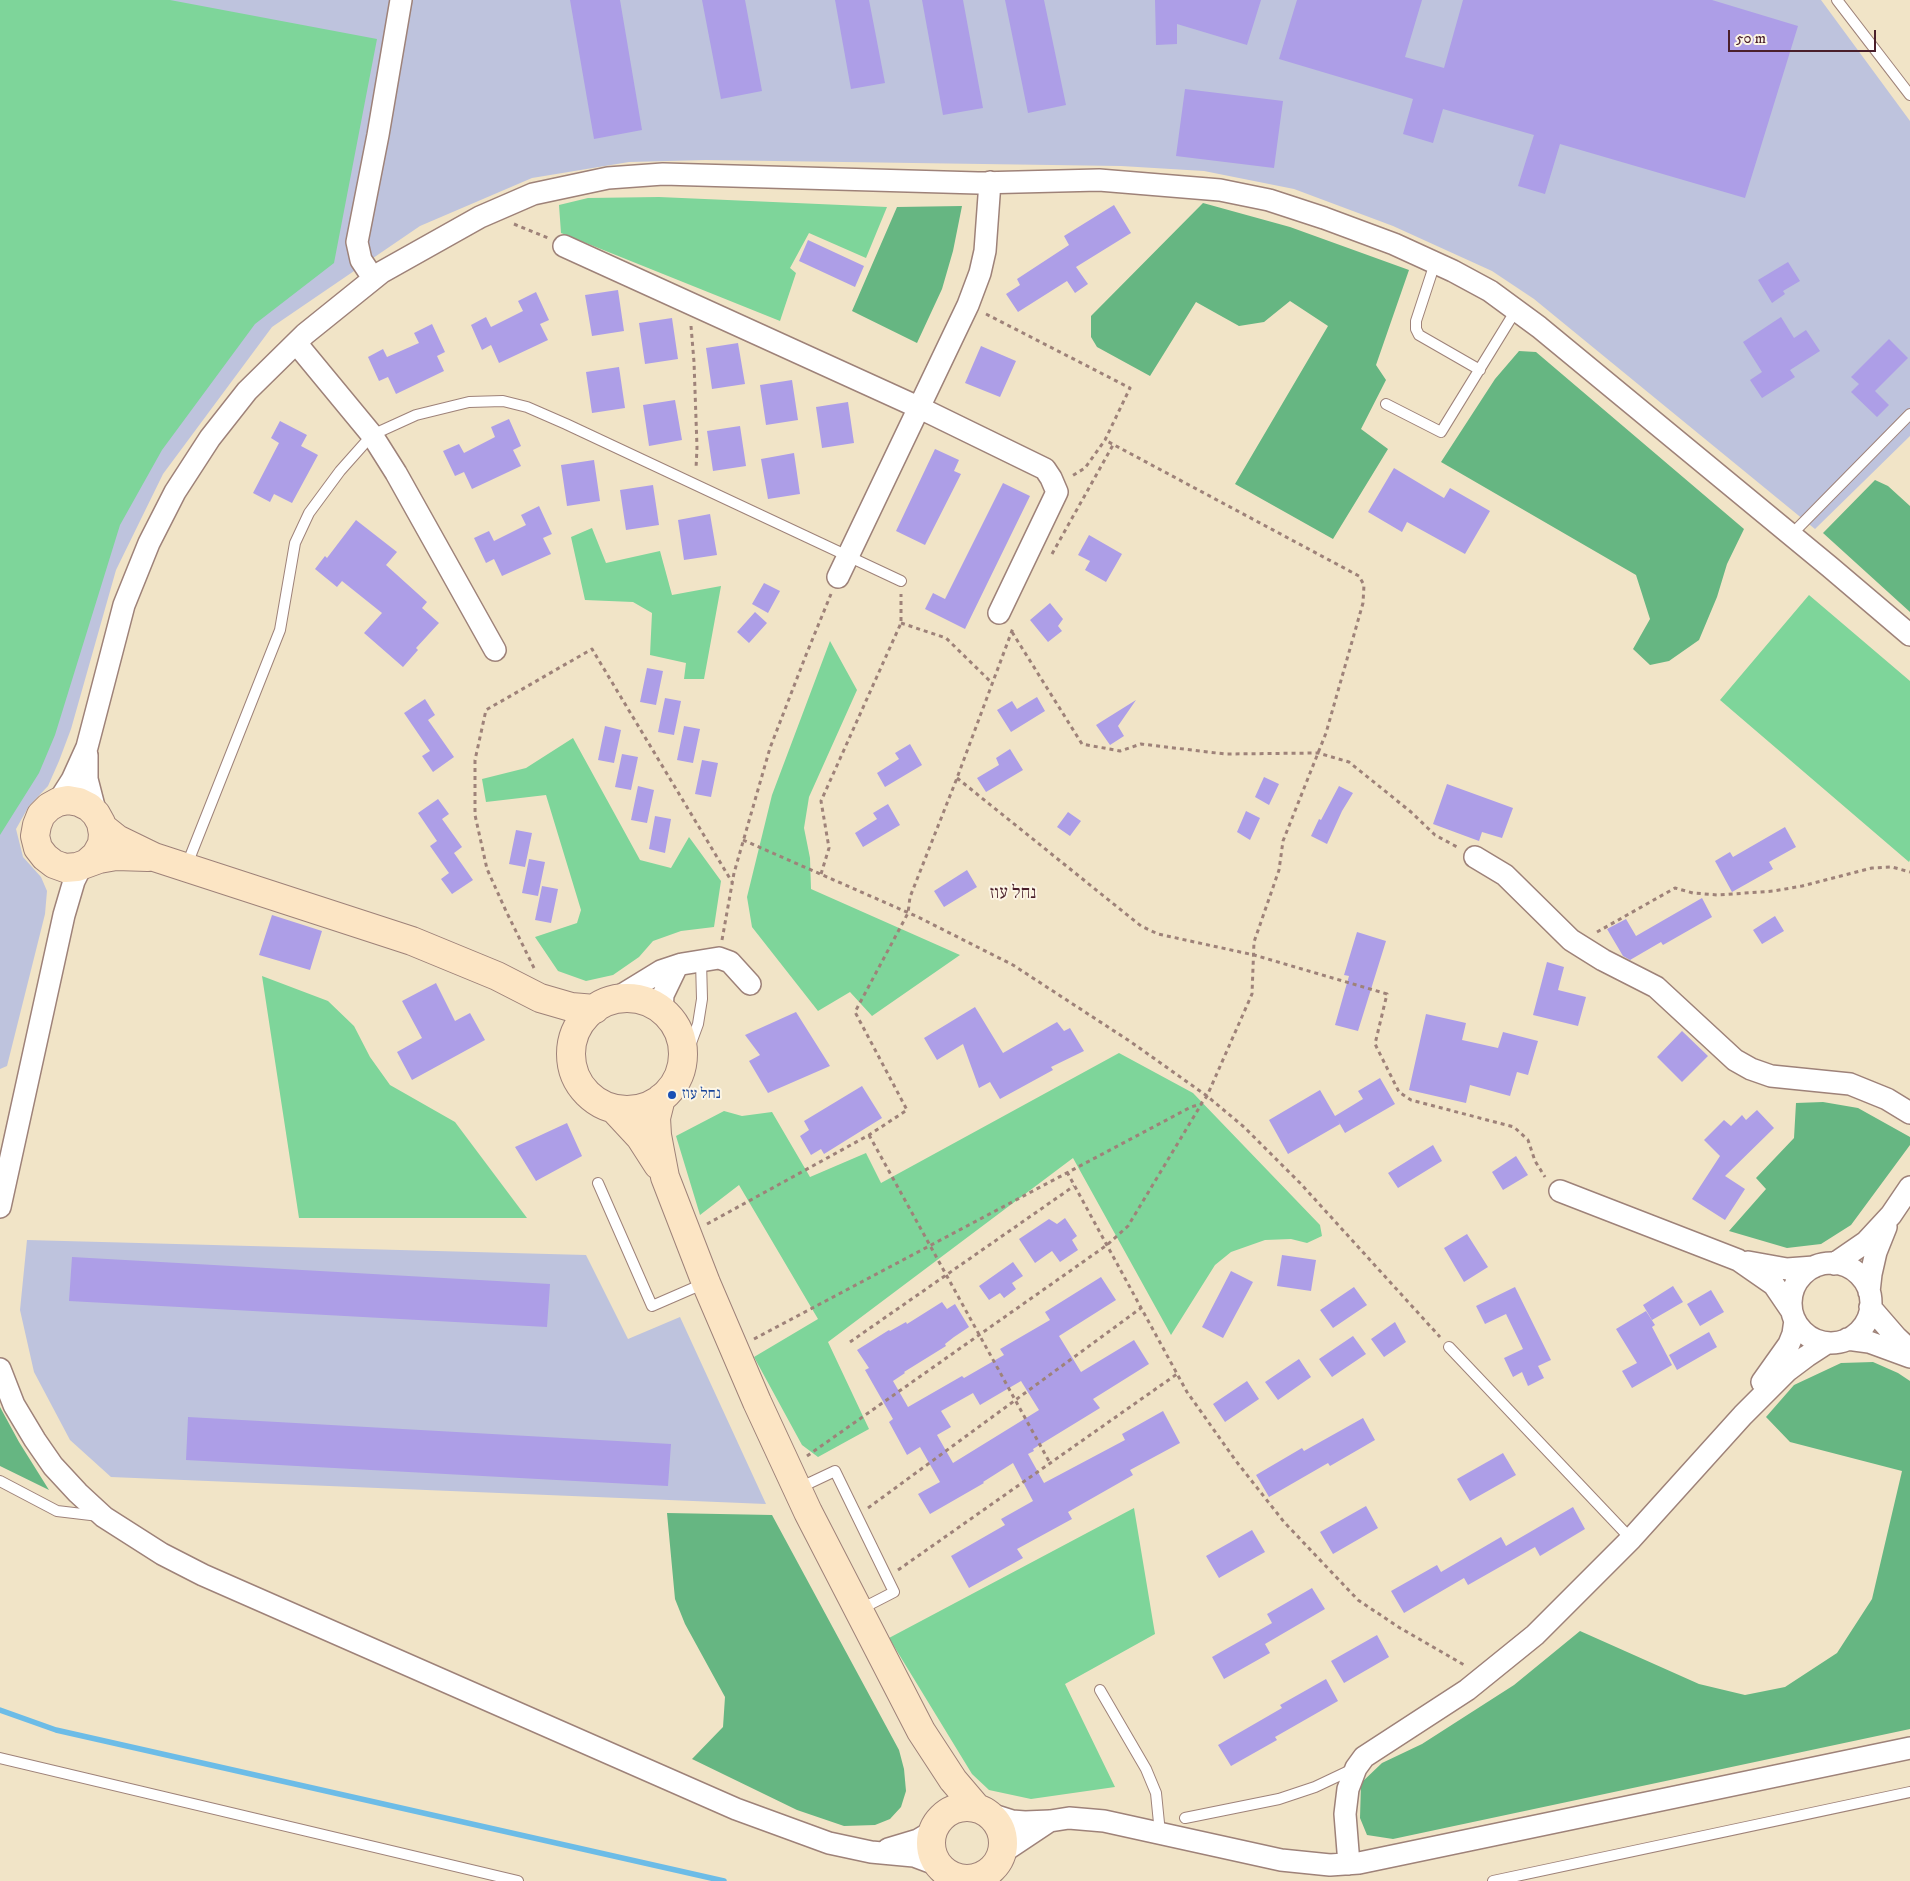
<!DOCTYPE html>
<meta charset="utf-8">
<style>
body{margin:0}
#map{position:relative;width:1910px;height:1881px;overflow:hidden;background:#f1e4c7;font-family:"IM FELL DW Pica",serif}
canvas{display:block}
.scale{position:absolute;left:1728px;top:30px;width:148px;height:22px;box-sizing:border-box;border:2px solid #4a1f2b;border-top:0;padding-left:6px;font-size:15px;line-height:18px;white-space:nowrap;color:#4a1f2b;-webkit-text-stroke:4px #fcf5e5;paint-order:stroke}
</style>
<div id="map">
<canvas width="1910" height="1881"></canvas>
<div class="scale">50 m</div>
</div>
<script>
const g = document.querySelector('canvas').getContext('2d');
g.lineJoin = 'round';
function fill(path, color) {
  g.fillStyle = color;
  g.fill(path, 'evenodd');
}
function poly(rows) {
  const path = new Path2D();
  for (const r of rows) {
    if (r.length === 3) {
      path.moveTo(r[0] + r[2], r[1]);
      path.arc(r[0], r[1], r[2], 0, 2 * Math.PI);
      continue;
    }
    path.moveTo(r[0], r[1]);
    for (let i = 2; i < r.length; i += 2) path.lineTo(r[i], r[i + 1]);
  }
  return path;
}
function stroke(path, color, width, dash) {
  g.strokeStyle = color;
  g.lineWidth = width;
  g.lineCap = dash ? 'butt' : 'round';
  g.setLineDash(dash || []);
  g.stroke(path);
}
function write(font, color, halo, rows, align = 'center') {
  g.font = font + ' "IM FELL DW Pica","Frank Ruhl Libre",serif';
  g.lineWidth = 4;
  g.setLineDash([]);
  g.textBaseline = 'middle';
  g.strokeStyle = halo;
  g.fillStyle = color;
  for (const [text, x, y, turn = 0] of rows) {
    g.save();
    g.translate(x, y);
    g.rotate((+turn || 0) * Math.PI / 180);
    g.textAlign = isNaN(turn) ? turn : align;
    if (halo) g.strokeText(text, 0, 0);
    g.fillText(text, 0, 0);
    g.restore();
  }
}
fill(poly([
 [0,0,1821,0,1910,121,1910,436,1815,529,1534,299,1492,271,1393,226,1294,189,1204,171,1121,166,706,160,629,162,532,178,420,226,272,327,163,474,116,570,71,729,59,761,48,786,29,806,16,829,23,857,41,877,47,891,45,914,7,1066,0,1069],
 [27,1240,586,1255,628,1339,680,1317,766,1504,111,1477,70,1440,34,1372,20,1310]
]), '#bec3dd');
fill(poly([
 [0,0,170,0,377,39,334,263,255,324,162,450,120,525,55,735,39,773,0,835],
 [659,197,887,207,866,258,809,233,790,268,796,273,780,321,561,233,559,205,588,198],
 [592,528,606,563,660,551,672,595,721,586,704,679,684,679,686,663,650,655,652,613,633,602,585,600,571,537],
 [1809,595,1910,681,1910,860,1909,862,1720,700],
 [830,641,857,690,809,797,804,828,810,858,811,889,960,955,872,1016,850,992,818,1011,752,927,747,897,772,795],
 [573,738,640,860,671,868,689,837,721,881,714,927,681,931,653,941,639,957,613,975,586,981,558,971,535,937,577,923,581,910,546,795,486,802,482,779,526,768],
 [262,976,328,1001,354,1026,370,1057,390,1085,455,1122,527,1218,299,1218],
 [1119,1053,1193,1093,1320,1225,1322,1236,1307,1243,1291,1239,1265,1240,1231,1252,1215,1265,1171,1335,1073,1158,828,1342,869,1429,818,1457,802,1445,754,1357,818,1319,739,1185,700,1215,676,1136,724,1111,742,1116,772,1112,810,1177,866,1153,881,1183],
 [1134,1508,1155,1634,1065,1684,1115,1787,1031,1799,989,1790,972,1774,889,1638]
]), '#7ed59a');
fill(poly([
 [1203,203,1290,227,1409,270,1376,365,1386,380,1361,429,1388,449,1333,539,1235,484,1328,326,1290,301,1264,322,1239,326,1196,302,1150,376,1097,347,1091,337,1091,316],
 [962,206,953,251,942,289,917,343,852,311,897,207],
 [1519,351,1536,352,1744,529,1727,564,1717,597,1699,640,1669,661,1650,665,1633,649,1650,619,1636,575,1441,462,1495,379],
 [1875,480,1888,486,1910,506,1910,612,1823,533],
 [1823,1102,1858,1108,1910,1137,1910,1145,1851,1225,1821,1244,1787,1248,1729,1231,1766,1189,1756,1178,1794,1138,1796,1103],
 [1873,1362,1898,1373,1910,1381,1910,1729,1393,1839,1367,1835,1360,1818,1361,1783,1382,1763,1422,1744,1514,1685,1580,1631,1699,1684,1745,1695,1785,1687,1837,1653,1872,1599,1902,1471,1790,1442,1766,1417,1794,1385,1841,1363],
 [0,1407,19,1442,49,1490,0,1466],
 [667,1513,772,1515,899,1750,904,1769,906,1791,901,1807,890,1819,875,1825,844,1826,797,1810,692,1759,723,1727,725,1697,685,1624,675,1599]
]), '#66b682');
stroke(poly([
 [0,1710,56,1730,724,1881]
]), '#6cbce7', 5.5);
fill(poly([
 [570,0,620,0,642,130,594,139],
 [702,0,745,0,762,91,721,99],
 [835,0,869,0,885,83,851,89],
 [922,0,963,0,983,108,943,115],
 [1005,0,1044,0,1066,105,1028,113],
 [1155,0,1261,0,1247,45,1177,24,1177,44,1156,45],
 [1297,0,1422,0,1405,57,1444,68,1463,0,1712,0,1798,26,1745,198,1560,144,1545,194,1518,186,1534,135,1443,109,1433,143,1403,134,1413,99,1279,59],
 [1185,89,1283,101,1274,168,1176,156],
 [1114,205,1131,233,1076,267,1088,284,1075,293,1067,281,1018,312,1006,294,1020,285,1017,279,1069,245,1064,236],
 [808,240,864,266,855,287,799,261],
 [1788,262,1800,281,1783,291,1785,294,1772,303,1758,280],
 [618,290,624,331,592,336,585,295],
 [536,292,549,320,540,324,548,340,499,363,491,345,482,350,471,325,486,317,491,327,523,311,518,301],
 [1781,317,1794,338,1806,330,1820,351,1790,370,1795,377,1762,398,1750,380,1762,372,1743,342],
 [672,318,678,359,645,364,639,323],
 [432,324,445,352,437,356,444,371,396,394,388,377,379,381,368,357,383,349,387,357,419,343,414,333],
 [1889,339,1908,358,1875,391,1889,405,1877,417,1851,392,1859,384,1851,377],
 [738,343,745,384,712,389,706,348],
 [981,346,1016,361,1000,397,965,383],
 [619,367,625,408,592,413,586,372],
 [792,380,798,420,766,425,760,385],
 [675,400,682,440,649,446,643,405],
 [848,402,854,443,822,448,816,407],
 [509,419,521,446,513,450,521,466,472,489,464,472,455,476,443,451,459,444,464,453,495,437,491,427],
 [280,421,307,435,301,446,318,455,292,503,274,494,270,502,253,493,279,443,271,438],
 [740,426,746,466,713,471,707,431],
 [935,449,959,460,954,471,961,474,925,545,896,531],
 [794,453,800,494,768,499,761,459],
 [594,460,600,501,567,506,561,465],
 [1394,468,1444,498,1450,488,1490,511,1465,554,1407,522,1402,532,1368,512],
 [1003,483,1030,496,965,629,925,609,933,593,945,599],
 [653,485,659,525,626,530,620,490],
 [539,506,552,534,543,538,551,554,502,576,494,559,486,563,474,538,489,531,494,541,526,525,521,515],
 [710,514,717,555,684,560,678,520],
 [356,520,397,552,386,565,427,602,422,608,439,623,416,648,418,650,403,667,364,633,382,613,342,581,337,587,315,569,325,556,327,558],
 [1089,535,1122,554,1106,582,1085,570,1090,561,1078,555],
 [764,583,780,591,768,613,752,604],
 [1050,603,1063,619,1058,626,1062,631,1048,642,1030,620],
 [755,612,767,623,749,643,737,632],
 [647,668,663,671,656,705,640,702],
 [1037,697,1045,711,1011,732,997,710,1012,701,1017,709],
 [665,698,681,701,674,735,658,732],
 [425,699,435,715,428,720,454,757,433,772,422,756,430,751,404,713],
 [1136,700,1118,726,1124,736,1110,745,1096,725],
 [605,726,621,730,614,763,598,760],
 [684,726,700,729,693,763,677,760],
 [910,744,922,765,885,787,877,773,899,759,895,753],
 [1010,749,1023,770,986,792,977,778,999,765,996,758],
 [622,754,638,757,631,790,615,787],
 [702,760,718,763,711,797,695,794],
 [1264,777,1279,784,1269,805,1255,797],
 [1447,784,1513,808,1502,838,1482,832,1479,841,1433,824],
 [638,786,654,790,647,823,631,820],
 [1339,786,1353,793,1342,811,1327,844,1311,836,1319,819,1321,820],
 [438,799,449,814,442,819,462,847,454,853,473,880,452,894,441,879,449,873,430,846,437,841,418,813],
 [888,804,900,825,863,847,855,833,877,819,873,813],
 [1246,811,1260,818,1250,840,1237,832],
 [1068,812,1081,821,1070,836,1057,827],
 [655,816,671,819,665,853,649,849],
 [1785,827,1796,847,1769,862,1773,869,1732,892,1715,861,1730,852,1733,857],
 [516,830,532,833,525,867,509,864],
 [529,859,545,862,538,896,522,893],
 [967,870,977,887,944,907,934,891],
 [542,886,558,889,551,923,535,920],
 [1702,898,1712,917,1663,945,1661,942,1630,960,1623,956,1607,929,1626,919,1636,936],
 [272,915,322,931,310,970,259,955],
 [1775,916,1784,931,1762,944,1753,930],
 [1357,932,1386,941,1358,1031,1335,1025,1349,976,1344,975],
 [1547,962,1564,967,1558,990,1586,997,1578,1026,1533,1015],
 [436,983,455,1021,470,1013,485,1040,412,1080,397,1052,422,1038,402,1001],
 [975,1007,1003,1053,1057,1022,1064,1031,1070,1028,1084,1051,1051,1067,1053,1070,1000,1099,990,1082,979,1088,963,1044,937,1060,924,1038],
 [796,1012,830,1066,768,1093,749,1061,760,1055,745,1035],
 [1426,1014,1466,1023,1462,1040,1498,1048,1503,1032,1538,1041,1528,1075,1517,1072,1510,1096,1470,1085,1466,1103,1409,1090],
 [1682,1031,1708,1056,1682,1082,1657,1057],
 [1380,1078,1395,1104,1345,1133,1337,1119,1340,1124,1288,1154,1269,1120,1320,1090,1335,1116,1363,1099,1358,1091],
 [862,1086,882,1118,824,1154,821,1149,811,1155,800,1136,809,1130,804,1121],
 [1757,1110,1774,1128,1725,1176,1745,1189,1725,1220,1692,1199,1720,1156,1704,1140,1724,1120,1731,1126,1742,1115,1746,1120],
 [567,1123,582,1156,536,1181,515,1147],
 [1433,1145,1442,1161,1398,1188,1388,1173],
 [1516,1156,1528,1175,1503,1190,1492,1172],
 [1065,1218,1077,1236,1072,1240,1078,1250,1060,1262,1052,1251,1035,1263,1019,1239,1049,1219,1057,1224],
 [1467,1234,1488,1267,1464,1282,1444,1248],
 [1282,1255,1316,1260,1311,1291,1277,1286],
 [72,1257,550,1284,547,1327,69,1301],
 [1013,1262,1023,1276,1012,1283,1016,1289,1004,1298,1000,1293,989,1300,979,1286],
 [1231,1271,1253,1282,1223,1338,1202,1327],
 [1101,1277,1116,1300,1059,1336,1081,1372,1134,1340,1149,1364,1093,1399,1100,1408,1033,1449,1034,1451,1028,1454,1044,1483,1125,1440,1122,1434,1163,1411,1180,1443,1130,1470,1133,1475,1068,1512,1072,1519,1017,1549,1023,1558,969,1588,951,1556,1005,1525,1001,1519,1033,1501,1013,1463,983,1482,984,1483,930,1514,918,1494,940,1482,920,1447,907,1455,889,1422,893,1419,865,1370,869,1368,857,1350,889,1330,890,1331,906,1322,907,1324,942,1302,947,1309,955,1304,969,1327,954,1337,945,1344,946,1346,904,1372,905,1373,893,1381,908,1407,962,1376,964,1378,1004,1355,1000,1349,1050,1320,1045,1312],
 [1021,1381,1039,1410,953,1463,937,1435,951,1427,941,1411,973,1393,980,1405],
 [1673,1286,1683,1302,1652,1320,1643,1305],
 [1354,1287,1367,1305,1333,1328,1320,1310],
 [1515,1287,1551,1360,1538,1366,1544,1378,1528,1386,1522,1372,1513,1377,1504,1358,1523,1349,1506,1314,1485,1324,1476,1306],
 [1711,1290,1724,1312,1700,1326,1687,1304],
 [1646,1311,1655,1325,1652,1327,1672,1365,1632,1388,1622,1371,1637,1363,1616,1329],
 [1395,1322,1406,1342,1384,1357,1371,1339],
 [1709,1332,1717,1347,1677,1370,1669,1355],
 [1353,1336,1366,1354,1332,1377,1319,1359],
 [1299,1359,1311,1377,1278,1400,1265,1382],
 [1247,1381,1259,1399,1225,1422,1213,1404],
 [188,1417,671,1444,668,1486,186,1460],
 [1363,1418,1375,1440,1330,1466,1328,1463,1269,1497,1256,1475,1302,1448,1304,1451],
 [1503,1453,1516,1475,1470,1501,1457,1479],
 [1366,1506,1378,1528,1333,1554,1320,1532],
 [1573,1507,1585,1529,1540,1556,1535,1547,1468,1585,1464,1578,1404,1613,1391,1591,1437,1565,1441,1572,1501,1537,1506,1546],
 [1252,1530,1265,1552,1219,1578,1206,1556],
 [1312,1588,1325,1609,1265,1644,1270,1653,1224,1679,1212,1657,1272,1623,1267,1614],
 [1377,1635,1389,1657,1344,1683,1331,1661],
 [1326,1679,1338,1701,1275,1737,1277,1740,1231,1766,1218,1745,1282,1708,1280,1705]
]), '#ad9ee7');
const lane = poly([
 [1837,0,1910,95],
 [1435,263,1416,321,1416,329,1419,335,1480,370],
 [1386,404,1441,432,1516,310],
 [1791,535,1910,414],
 [186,867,280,630,295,543,309,513,340,471,372,435,416,415,469,402,503,401,527,407,566,424,901,581],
 [680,1073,698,1024,702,999,701,961],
 [598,1183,652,1306,705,1283],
 [1449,1347,1631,1539],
 [0,1481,57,1511,99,1516],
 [799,1488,835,1471,894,1592,859,1610],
 [1100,1690,1146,1769,1156,1793,1160,1833],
 [0,1758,518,1881],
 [1185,1818,1279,1799,1315,1787,1353,1769],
 [1493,1881,1910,1792]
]);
const street = poly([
 [564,246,920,408,1045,469,1051,478,1057,492,999,613],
 [373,278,361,260,357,242,378,135,401,0],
 [296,343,372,435,396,473,495,650],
 [838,577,968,305,980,273,985,251,990,182],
 [87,755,87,779,96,814],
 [58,802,72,780,87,747,124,605,149,543,175,492,210,438,247,391,305,334,382,272,480,217,533,194,608,178,663,174,978,183,1099,180,1220,190,1269,200,1324,218,1394,244,1453,271,1490,291,1539,327,1830,567,1910,635],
 [1475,857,1505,875,1571,940,1603,960,1656,987,1735,1060,1751,1069,1771,1076,1850,1084,1887,1099,1910,1113],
 [612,1001,661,971,682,964,719,958,730,962,750,984],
 [662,1011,663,995,677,966],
 [1560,1191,1738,1260,1774,1285,1791,1310],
 [0,1207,64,915,74,881,82,865],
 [1748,1262,1787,1269,1814,1267],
 [1831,1303,40],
 [1834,1264,1866,1242,1891,1215,1910,1187],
 [1869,1292,1871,1274,1876,1252,1886,1227],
 [1870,1307,1896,1337,1910,1350],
 [1847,1339,1869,1342,1910,1357],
 [0,1369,14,1405,35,1440,53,1466,78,1493,104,1517,162,1554,203,1575,736,1809,829,1843,871,1852,914,1856,938,1865],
 [1762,1382,1789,1344,1793,1334,1795,1320],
 [990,1814,1012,1821,1025,1822,1050,1821,1069,1818,1104,1821,1281,1860,1330,1865,1359,1863,1910,1748],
 [888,1849,918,1840,933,1831],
 [1003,1852,1048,1822],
 [1349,1864,1345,1814,1348,1789,1356,1768,1364,1757,1467,1690,1535,1635,1631,1539,1743,1415,1787,1371,1807,1356,1827,1343]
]);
const secondary = poly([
 [102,827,117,839,154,857,412,941,497,976,540,998,571,1007,595,1009],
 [87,863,96,855,102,844,103,834,101,823,96,814,89,807,79,802,68,800,58,802,49,807,41,815,37,825,35,836,38,848,45,857,54,864,65,868,77,867,99,859,116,856,148,857],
 [627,1054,56],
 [661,1098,656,1118,657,1135,665,1177,706,1283,757,1402,808,1512,921,1731,953,1780,976,1807],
 [614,1109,640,1137,658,1165],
 [967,1843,36]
]);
stroke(lane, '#9e8279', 12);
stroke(street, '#9e8279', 24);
stroke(secondary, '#9e8279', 30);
stroke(poly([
 [514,224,548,238],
 [986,314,1130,388,1105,440,1085,468,1072,476],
 [691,326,694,362,697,447,696,469],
 [1052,554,1113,445],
 [901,623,946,638,992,683],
 [1012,632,1082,744,1120,751,1141,744,1225,754,1318,753,1349,762,1411,812,1435,835,1459,848],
 [957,778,1141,926,1158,934,1254,955,1387,994,1375,1044,1399,1092,1411,1100,1514,1127,1528,1140,1535,1161,1545,1177],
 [743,840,918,917,1013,965,1131,1042,1207,1096,1244,1127,1301,1184,1440,1337],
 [821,874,829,848,821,801,901,623,901,594],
 [1597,932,1675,888,1693,893,1718,895,1774,891,1802,886,1872,868,1892,867,1910,872],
 [722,940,734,873,770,748,806,655,831,594],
 [534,968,506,911,487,869,475,815,475,760,486,710,592,649,732,882],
 [869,1135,1050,1463],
 [1067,1172,1187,1392,1236,1461,1284,1522,1358,1600,1400,1628,1466,1666],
 [707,1224,869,1135,907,1110,855,1012,908,913,910,897,957,778,1013,628],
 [754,1339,1191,1107,1201,1104,1207,1096,1252,994,1254,942,1279,870,1283,841,1326,733,1363,603,1364,585,1359,576,1105,440],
 [850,1342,1074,1186],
 [807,1456,1107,1245,1128,1226,1202,1103],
 [868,1508,1141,1308],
 [898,1570,1177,1374]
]), '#9e8279', 3, [4, 4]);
stroke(lane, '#fff', 10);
stroke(street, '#fff', 21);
stroke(secondary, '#fce5c4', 28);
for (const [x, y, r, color] of [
 [672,1095,5,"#1a4fb4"]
]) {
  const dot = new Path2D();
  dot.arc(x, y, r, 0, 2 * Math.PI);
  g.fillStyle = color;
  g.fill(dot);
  stroke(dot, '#fcf5e5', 2);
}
write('15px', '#164399', '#fcf5e5', [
 ["נחל עוז",682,1095]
], 'left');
write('18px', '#4a1f2b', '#fcf5e5', [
 ["נחל עוז",1013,894]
]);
</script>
